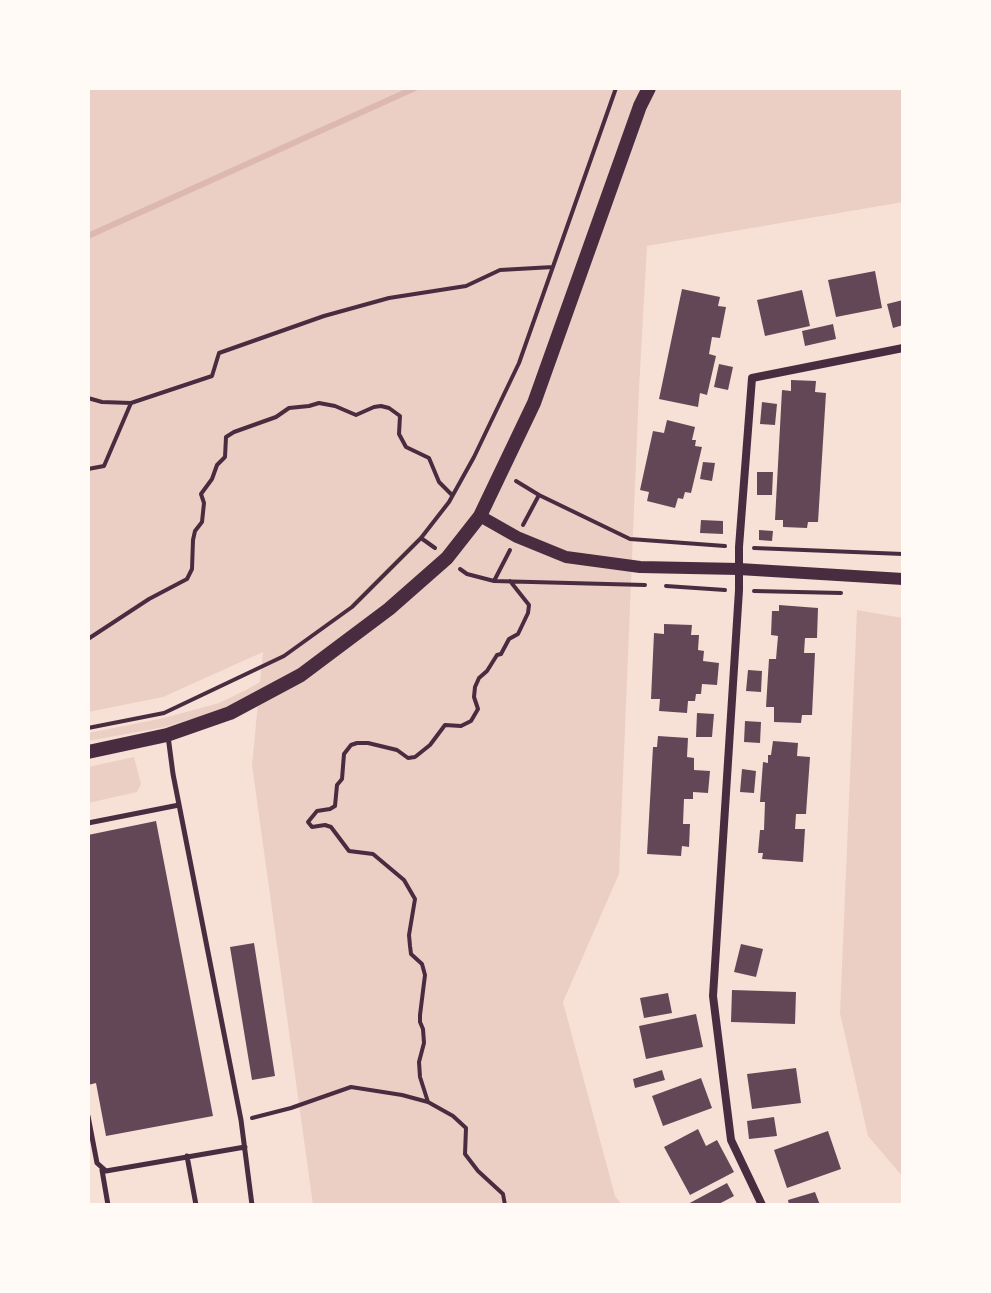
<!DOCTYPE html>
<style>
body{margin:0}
#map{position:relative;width:991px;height:1293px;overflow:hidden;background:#f7e1d7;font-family:Signika,sans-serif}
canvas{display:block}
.frame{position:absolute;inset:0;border:90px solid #fffaf5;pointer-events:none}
</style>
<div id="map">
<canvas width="991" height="1293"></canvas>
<div class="frame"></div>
</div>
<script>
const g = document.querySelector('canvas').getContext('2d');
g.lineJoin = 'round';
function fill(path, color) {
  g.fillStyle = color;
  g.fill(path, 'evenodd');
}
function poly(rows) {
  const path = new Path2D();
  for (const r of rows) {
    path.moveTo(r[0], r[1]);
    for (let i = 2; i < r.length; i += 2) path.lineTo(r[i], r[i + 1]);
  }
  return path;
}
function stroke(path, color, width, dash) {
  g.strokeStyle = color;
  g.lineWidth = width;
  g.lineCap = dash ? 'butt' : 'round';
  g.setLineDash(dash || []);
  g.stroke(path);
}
fill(poly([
 [88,88,903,88,903,202,647,246,639,389,619,874,563,1002,615,1196,622,1205,313,1205,252,765,259,693,219,711,165,727,88,741,88,733,164,718,219,703,246,690,260,682,263,652,163,697,88,712],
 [857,610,903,618,903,1177,868,1136,840,1013],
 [134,757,141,784,137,792,88,803,88,767]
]), '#ebcfc5');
stroke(poly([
 [88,236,415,88]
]), '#dcb8b0', 6);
fill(poly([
 [875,271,882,308,836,317,828,280],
 [682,289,720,297,718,306,726,307,720,338,712,337,709,354,716,356,707,395,700,393,698,407,659,399],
 [802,290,810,326,765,336,757,300],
 [903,300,903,325,893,328,887,304],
 [833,324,836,339,805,346,802,331],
 [719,364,733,367,728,390,714,387],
 [791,380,816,381,815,392,826,393,818,522,808,522,807,528,783,527,783,520,775,520,782,390,791,391],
 [762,402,777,404,775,425,760,424],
 [667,420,695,427,692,440,696,440,695,446,702,447,691,493,685,492,683,499,678,498,675,508,647,501,649,492,640,490,653,431,664,433],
 [703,462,715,463,712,481,700,479],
 [757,472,773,472,772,495,757,495],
 [701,520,723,521,723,534,700,533],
 [759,530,773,531,772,541,759,540],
 [779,605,818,608,817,638,805,638,804,653,815,653,812,715,802,715,801,723,774,722,774,707,766,707,769,659,776,659,778,636,771,635,772,611,779,611],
 [664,624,692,625,691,635,699,635,698,650,704,651,703,661,719,663,717,685,702,684,701,694,696,694,695,701,688,701,687,713,659,711,660,699,651,699,654,633,664,634],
 [748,670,762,671,761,692,746,691],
 [697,713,714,714,712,737,696,737],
 [745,721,761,722,760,743,744,742],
 [658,736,688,738,687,757,694,758,694,770,710,771,708,793,693,792,693,799,684,799,683,824,690,824,689,847,682,846,681,856,647,854,653,747,657,747],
 [773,741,798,743,797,756,810,757,806,814,796,814,795,829,805,829,803,862,762,859,763,853,758,853,760,830,764,830,765,802,760,802,763,762,768,763,768,755,771,755],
 [742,769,756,771,754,793,740,792],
 [156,821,213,1116,106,1136,96,1083,88,1085,88,835],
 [254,943,275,1076,252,1080,230,947],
 [741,944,763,949,756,977,734,972],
 [732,990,796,992,795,1024,731,1022],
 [668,993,672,1013,644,1018,640,998],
 [696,1014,703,1047,646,1059,639,1026],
 [796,1068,801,1103,752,1109,747,1074],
 [662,1070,665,1080,635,1088,633,1079],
 [701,1078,712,1108,663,1126,652,1096],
 [774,1117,777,1136,749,1139,747,1121],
 [698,1129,706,1146,717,1140,734,1172,690,1195,664,1147],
 [828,1131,841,1169,787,1188,774,1150],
 [727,1183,734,1196,717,1205,686,1205],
 [815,1192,820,1205,789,1205,788,1200]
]), '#644757');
stroke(poly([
 [88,398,102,402,131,403,212,376,219,353,324,316,389,298,466,286,500,270,553,267],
 [88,469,104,466,131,403],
 [516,481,539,495,630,539,725,546],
 [523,525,539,495],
 [421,538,435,548],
 [754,548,903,554],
 [460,569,467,574,494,581,645,585],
 [494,581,510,550],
 [666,586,725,590],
 [754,591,841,593],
 [88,639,149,599,187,579,192,569,193,540,195,531,202,522,204,503,201,494,212,479,217,465,225,457,226,437,234,432,276,417,289,408,309,406,319,403,335,406,356,415,374,407,381,406,389,408,400,416,399,434,406,447,429,458,439,482,452,495],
 [88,728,164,713,284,656,352,607,421,538,449,502,474,457,519,363,616,88],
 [428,1102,420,1077,419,1062,424,1043,423,1029,420,1022,420,1015,425,975,422,964,411,954,410,946,409,935,415,899,404,880,373,854,349,851,331,827,325,825,312,827,308,822,317,811,330,809,335,806,337,785,342,779,344,754,351,745,357,743,368,743,397,750,408,758,415,757,430,745,445,725,461,726,471,721,478,709,474,697,475,687,479,678,487,671,497,655,501,654,509,639,518,634,528,613,529,605,510,581],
 [252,1118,291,1108,351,1087,402,1095,428,1102,453,1116,466,1128,465,1154,478,1171,503,1194,505,1205]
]), '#4a2c40', 4);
stroke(poly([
 [168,736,173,774,241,1120,252,1205],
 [88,823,179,805],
 [88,1116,97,1163,106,1171,245,1147],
 [187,1156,196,1205],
 [102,1170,108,1205]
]), '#4a2c40', 5);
stroke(poly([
 [762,1205,731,1140,713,996,739,590,739,547,752,378,903,348]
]), '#4a2c40', 8);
stroke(poly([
 [480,516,517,537,566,557,640,567,739,569,903,579]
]), '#4a2c40', 12);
stroke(poly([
 [88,752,167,735,230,713,301,675,389,609,447,558,480,516,534,403,640,106,649,88]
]), '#4a2c40', 14);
</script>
